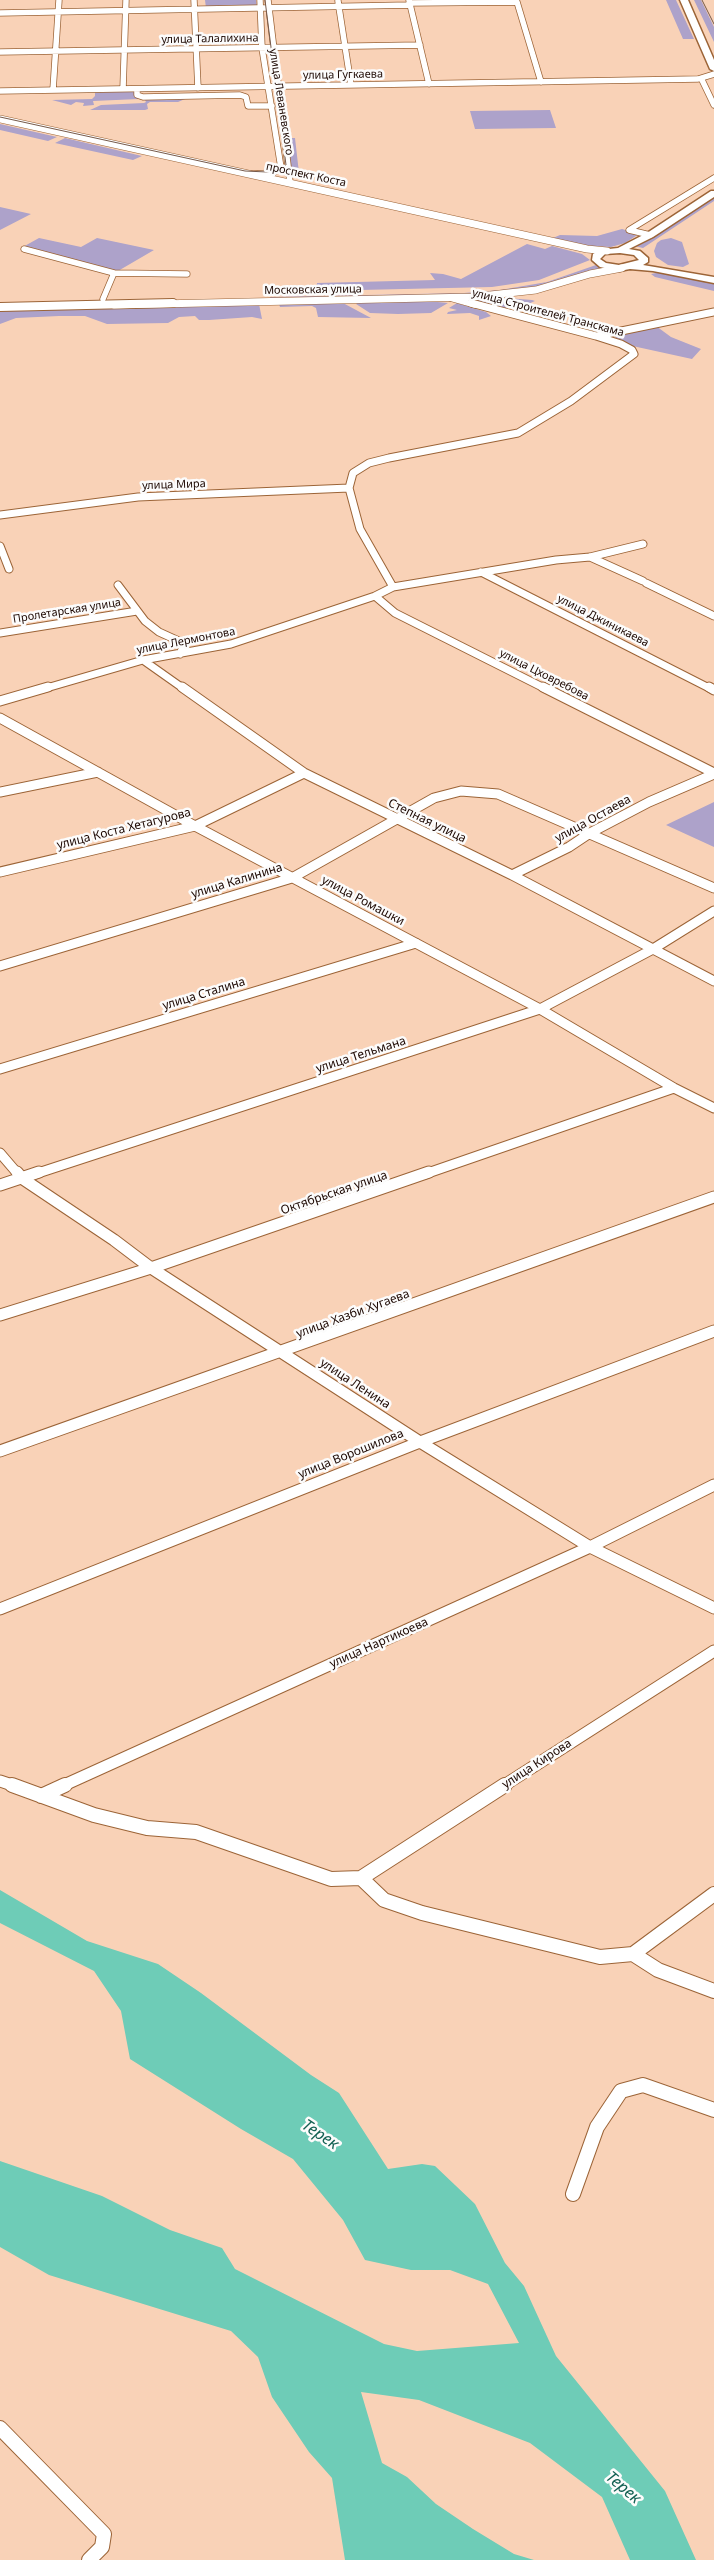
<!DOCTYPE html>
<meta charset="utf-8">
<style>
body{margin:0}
canvas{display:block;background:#f9d2b7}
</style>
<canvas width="714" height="2560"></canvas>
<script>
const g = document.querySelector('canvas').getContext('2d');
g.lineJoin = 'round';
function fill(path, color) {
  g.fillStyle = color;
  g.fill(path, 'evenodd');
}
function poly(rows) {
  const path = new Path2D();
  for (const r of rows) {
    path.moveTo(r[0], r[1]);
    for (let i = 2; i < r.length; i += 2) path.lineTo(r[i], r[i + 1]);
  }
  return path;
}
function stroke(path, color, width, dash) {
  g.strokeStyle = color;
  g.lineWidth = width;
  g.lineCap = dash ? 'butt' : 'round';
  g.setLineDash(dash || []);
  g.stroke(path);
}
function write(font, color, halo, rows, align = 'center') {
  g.font = font + ' "Noto Sans",sans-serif';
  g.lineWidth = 5;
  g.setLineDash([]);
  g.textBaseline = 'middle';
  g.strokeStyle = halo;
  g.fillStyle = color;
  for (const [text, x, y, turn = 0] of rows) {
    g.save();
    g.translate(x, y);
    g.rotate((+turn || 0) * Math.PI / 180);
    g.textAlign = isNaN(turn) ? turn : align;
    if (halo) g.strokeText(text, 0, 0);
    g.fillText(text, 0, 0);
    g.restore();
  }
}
fill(poly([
 [205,0,256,0,257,7,206,8],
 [666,0,676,0,694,39,683,39],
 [694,0,701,0,714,27,714,42],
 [111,91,133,91,139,99,93,101,94,105,83,106,84,103,76,102,71,105,52,100,92,99,95,96,95,92],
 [144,98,185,99,178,102,150,102,147,104,148,109,145,110,90,110,101,105,144,103,146,102],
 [550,110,556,128,475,129,470,111],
 [0,124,57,137,48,141,0,130],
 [65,138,142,156,133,160,55,143],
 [286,138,295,138,299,173,289,174],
 [714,195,714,201,643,248,634,246],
 [0,207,31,214,0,230],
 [622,229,639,234,625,243,611,247,588,246,553,238,560,235,597,236],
 [39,238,81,247,97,238,154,250,118,271,21,248],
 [671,238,682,242,689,264,683,267,668,265,656,257,654,251,657,243,661,240],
 [527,244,545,249,552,246,582,254,590,260,539,280,492,287,316,291,317,283,435,280,430,273,443,274,461,279],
 [596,265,603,268,542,287,510,293,270,301,270,297,464,293,500,290,547,282],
 [661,272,714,282,714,291,655,277,651,274],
 [494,297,532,300,535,301,521,307,506,306,507,309,472,300],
 [427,301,448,303,431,313,398,314,370,313,356,304,358,302],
 [343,303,371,318,318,317,316,308,312,306,280,307,279,304],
 [457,303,486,312,491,316,479,320,479,316,470,313,447,314,448,312,457,310,449,308],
 [259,304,262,319,252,317,209,320,199,320,195,316,179,317,168,323,107,324,85,316,59,316,16,318,0,324,0,310],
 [656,326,671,337,701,349,692,359,628,345,613,336],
 [714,802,714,847,666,825]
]), '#ada2ca');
fill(poly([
 [0,1890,87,1941,158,1964,201,1993,311,2075,339,2093,388,2169,422,2164,435,2166,475,2204,505,2263,524,2286,556,2356,665,2491,696,2560,630,2560,602,2497,530,2443,419,2400,361,2392,382,2463,407,2477,436,2504,473,2529,514,2554,534,2560,345,2560,332,2478,309,2452,272,2397,258,2357,231,2331,49,2275,0,2247,0,2161,102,2196,170,2230,222,2248,235,2269,384,2344,417,2351,519,2343,488,2284,450,2270,411,2270,365,2260,343,2220,293,2159,241,2129,130,2059,121,2011,94,1971,0,1923]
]), '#6eccb7');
const minorFar4 = poly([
 [194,0,198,88],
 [268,0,290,182],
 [409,0,429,84],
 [338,1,351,85],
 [409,3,517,2,541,82],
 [0,13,410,5],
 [0,52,420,45],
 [702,80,714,105],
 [123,89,126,0],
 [137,89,137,95,143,97,240,95,246,97,248,106,272,106],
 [53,90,59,0],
 [0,91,698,79,714,74],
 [252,174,273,173,281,168,262,48,260,0],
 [650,235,629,230,714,178],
 [24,249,114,273],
 [450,298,475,305],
 [103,299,114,273,187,274]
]);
const minorFar3 = poly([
 [597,336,714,312],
 [0,515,138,497,349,488],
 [0,546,9,569],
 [590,557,643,581],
 [481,572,711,689],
 [646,583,714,616],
 [118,585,145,621,159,632,181,642,183,647,180,654],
 [393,587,360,529,349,488,353,473,369,463,389,458,518,433,571,401,634,354,632,350,621,344,596,336,471,303],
 [0,633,137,611],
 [143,660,184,689],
 [43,689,143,660,231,644,375,596],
 [546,689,395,613,375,596,393,587,556,560,590,557,643,544]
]);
const minorFar2 = poly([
 [182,687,304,773,512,875,714,981],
 [543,687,714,773],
 [709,687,714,690],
 [0,701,48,687],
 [0,718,195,826,540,1009,674,1088,714,1108],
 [0,792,98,772],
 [0,872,195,826,304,773],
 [512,875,569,847,590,833,649,802,714,774],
 [0,966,292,878,434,798,461,791,498,794,714,888],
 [0,1069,416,943],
 [0,1153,18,1174],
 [35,1174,540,1009,653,949,714,911],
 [425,1174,674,1088]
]);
const minorFar1 = poly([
 [17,1172,23,1179,114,1240,151,1268,420,1442,590,1547,714,1608],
 [0,1185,39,1172],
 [0,1315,151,1268,429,1172],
 [0,1451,714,1197],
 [0,1609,420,1442,714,1331],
 [0,1781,15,1786],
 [62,1786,590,1547,714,1485],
 [503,1786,714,1651]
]);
const minor = poly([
 [12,1785,94,1815,147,1828,196,1832,331,1879,361,1878,384,1900,422,1913,600,1957,633,1954,658,1970,714,1991],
 [41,1796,65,1785],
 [361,1878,505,1785],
 [633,1954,714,1894],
 [573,2194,597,2127,621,2091,643,2085,714,2110],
 [0,2428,104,2534,102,2547,89,2560]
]);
const majorFar1 = poly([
 [0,119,587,249,607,251],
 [114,305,472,297,536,290,590,274,622,268]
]);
const major = poly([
 [0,307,173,303]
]);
const highway = poly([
 [680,0,688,0,714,60,714,71,710,69,680,0],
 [711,191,714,191,714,197,653,237,629,249,640,251,648,258,648,262,643,265,714,277,714,283,653,271,630,269,619,271,600,267,592,260,593,254,600,250,618,248,647,233,711,191],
 [620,253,634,255,639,260,619,265,606,263,600,259,605,254,620,253]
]);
stroke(minorFar4, '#9c6437', 7);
stroke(minorFar3, '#9c6437', 9);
stroke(minorFar2, '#9c6437', 11);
stroke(minorFar1, '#9c6437', 13);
stroke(minor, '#9c6437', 16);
stroke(majorFar1, '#9c6437', 8);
stroke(major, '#9c6437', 10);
stroke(highway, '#9c6437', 3);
stroke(minorFar4, '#fff', 5.5);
stroke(minorFar3, '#fff', 7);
stroke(minorFar2, '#fff', 9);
stroke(minorFar1, '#fff', 11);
stroke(minor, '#fff', 14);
stroke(majorFar1, '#fff', 7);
stroke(major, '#fff', 8);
fill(highway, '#fff');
stroke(poly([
 [702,0,714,24],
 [0,117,245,171,267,172,281,169,286,165,265,0]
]), '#75594a', 1);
write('11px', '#1c0700', '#fcfcfc', [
 ["улица Талалихина",210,39,-1],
 ["улица Гугкаева",343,75,-1],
 ["улица Леваневского",281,102,81],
 ["проспект Коста",306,175,12],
 ["Московская улица",313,290,-1],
 ["улица Строителей Транскама",548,313,15],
 ["улица Мира",174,485,-2],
 ["Пролетарская улица",67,611,-9],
 ["улица Джиникаева",603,621,27],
 ["улица Лермонтова",186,641,-11],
 ["улица Цховребова",544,675,27]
]);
write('12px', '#1c0700', '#fcfcfc', [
 ["улица Остаева",593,819,-29],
 ["Степная улица",427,821,26],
 ["улица Коста Хетагурова",124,829,-14],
 ["улица Калинина",237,881,-17],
 ["улица Ромашки",363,901,28],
 ["улица Сталина",204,994,-17],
 ["улица Тельмана",361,1055,-18],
 ["Октябрьская улица",334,1193,-19],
 ["улица Хазби Хугаева",353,1314,-20],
 ["улица Ленина",355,1384,33],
 ["улица Ворошилова",351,1454,-22],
 ["улица Нартикоева",379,1643,-24],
 ["улица Кирова",537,1764,-33]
]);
write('italic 16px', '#136153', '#fcfcfc', [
 ["Терек",320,2135,34],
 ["Терек",623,2488,40]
]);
</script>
